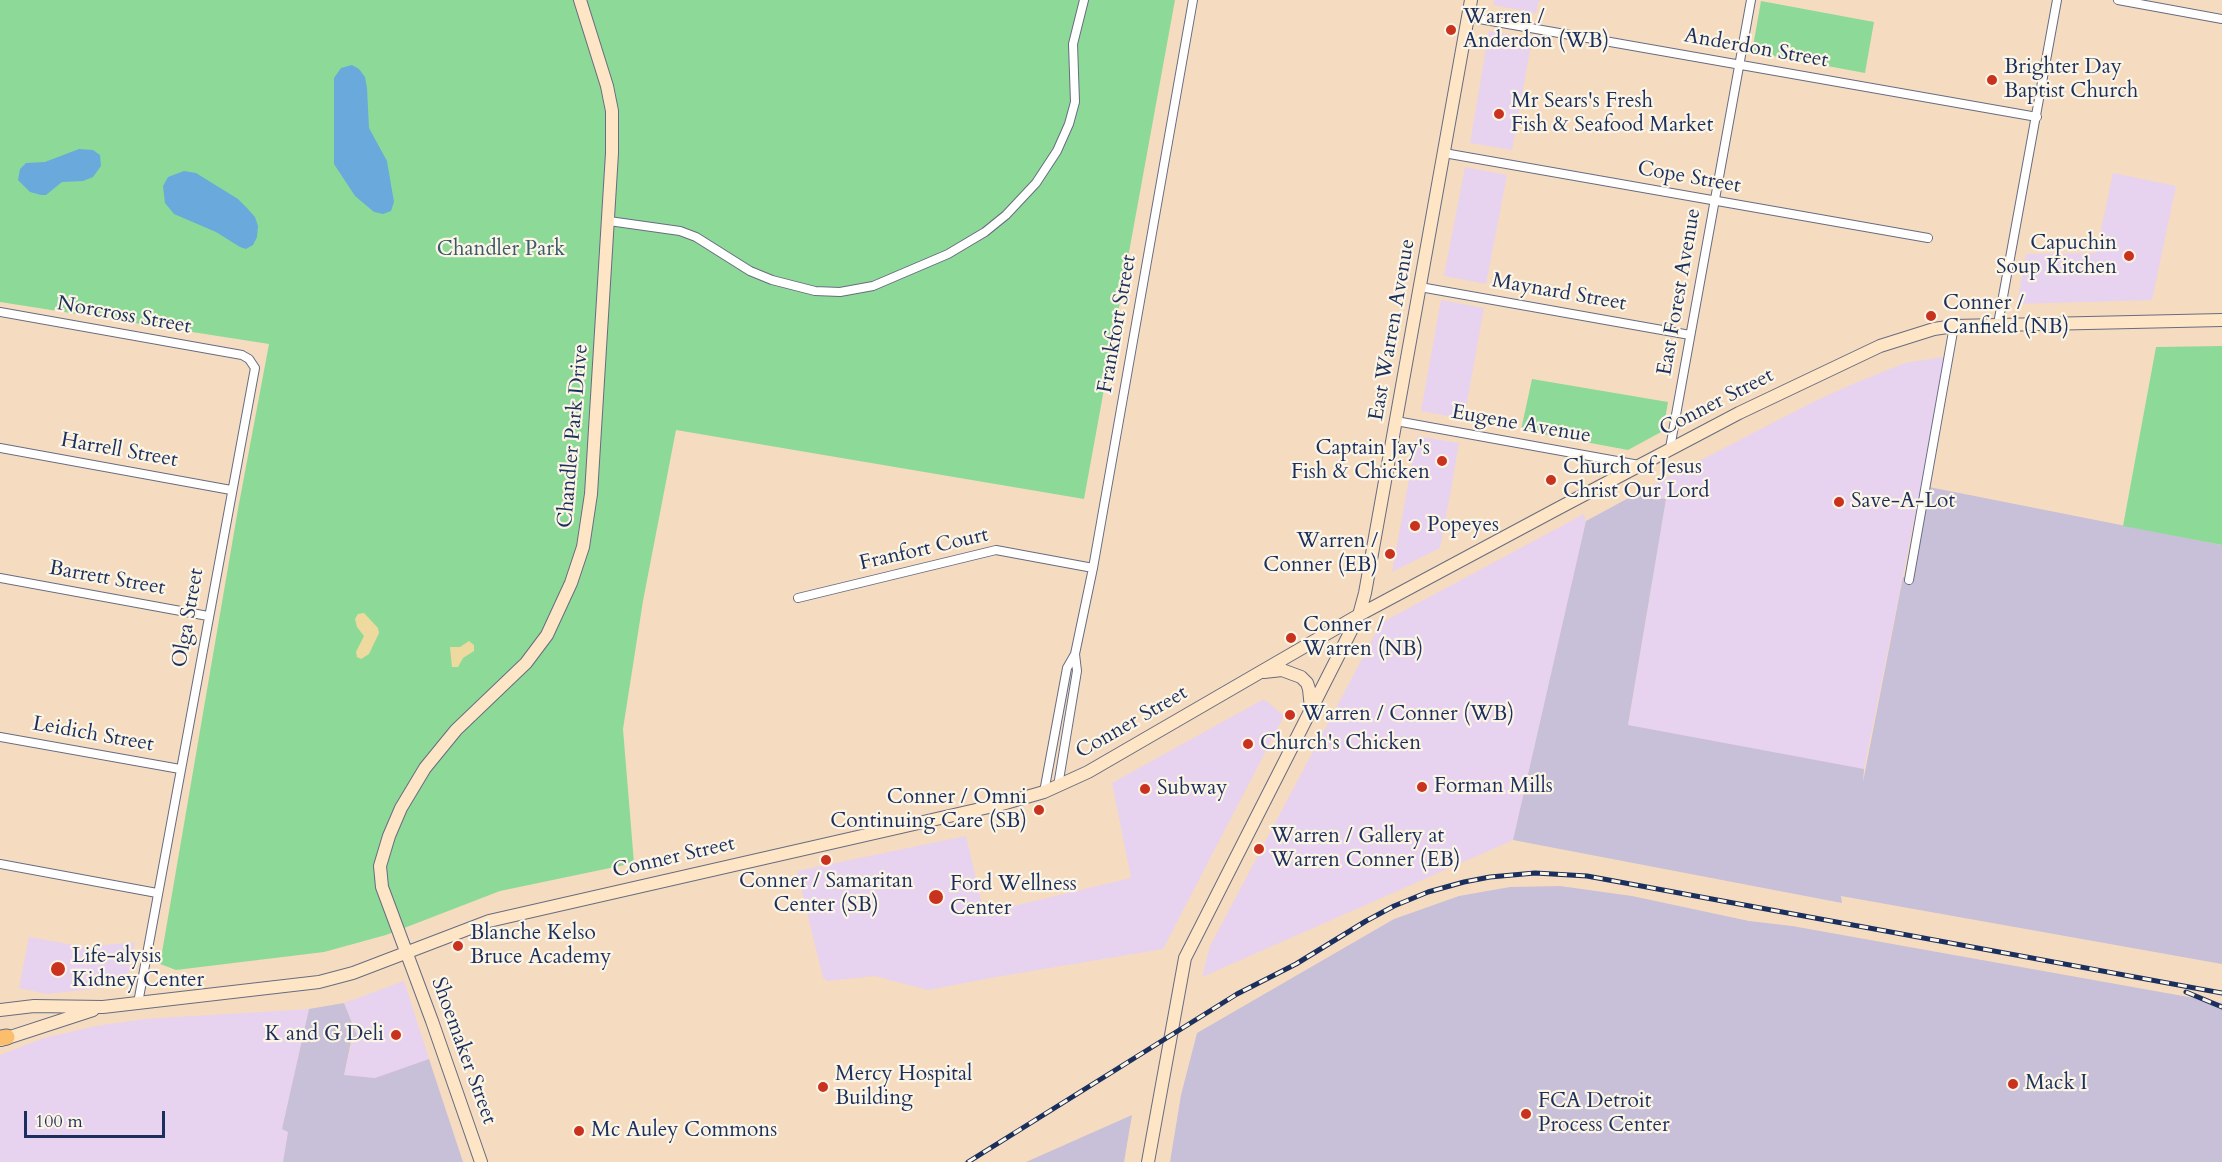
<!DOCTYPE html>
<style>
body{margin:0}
#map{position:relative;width:2222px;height:1162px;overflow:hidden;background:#f5dcc0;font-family:Cardo,serif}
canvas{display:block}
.scale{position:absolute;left:24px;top:1111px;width:141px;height:27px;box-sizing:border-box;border:3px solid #1b2f5e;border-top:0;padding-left:8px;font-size:18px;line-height:21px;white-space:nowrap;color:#1b2f5e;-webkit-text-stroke:4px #fcf5e5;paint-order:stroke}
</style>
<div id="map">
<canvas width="2222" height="1162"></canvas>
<div class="scale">100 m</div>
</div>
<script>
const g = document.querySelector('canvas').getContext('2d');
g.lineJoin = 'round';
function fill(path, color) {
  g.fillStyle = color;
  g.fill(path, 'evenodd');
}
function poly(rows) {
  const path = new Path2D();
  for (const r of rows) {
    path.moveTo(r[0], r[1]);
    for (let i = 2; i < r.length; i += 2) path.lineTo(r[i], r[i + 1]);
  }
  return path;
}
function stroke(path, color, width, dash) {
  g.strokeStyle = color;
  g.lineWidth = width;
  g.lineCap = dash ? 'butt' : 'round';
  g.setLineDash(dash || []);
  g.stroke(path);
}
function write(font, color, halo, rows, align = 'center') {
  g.font = font + ' Cardo,serif';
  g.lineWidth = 4.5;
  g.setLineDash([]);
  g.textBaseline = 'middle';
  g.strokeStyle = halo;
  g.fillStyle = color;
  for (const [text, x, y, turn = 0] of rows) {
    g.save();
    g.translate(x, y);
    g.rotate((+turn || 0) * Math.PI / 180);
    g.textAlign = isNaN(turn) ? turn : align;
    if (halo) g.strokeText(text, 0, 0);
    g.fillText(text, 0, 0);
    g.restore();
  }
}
fill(poly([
 [1494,0,1539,0,1536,13,1493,5],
 [1489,31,1532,39,1512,150,1470,143],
 [1465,167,1507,175,1486,284,1444,276],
 [2113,173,2176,186,2152,300,2017,304,2026,254,2096,253],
 [1441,300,1484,308,1464,419,1421,411],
 [1949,356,1927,481,1922,481,1864,769,1628,726,1666,499,1634,495,1811,403,1855,383,1905,363],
 [1417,436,1459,443,1450,495,1440,548,1392,572],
 [1584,514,1586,521,1513,840,1202,977,1210,946,1381,623],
 [1264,699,1284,716,1163,949,996,977,928,990,875,976,828,981,823,978,797,871,966,836,984,913,1131,878,1112,783],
 [29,937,85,947,135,942,126,985,47,994,19,988],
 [404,981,429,1059,375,1078,344,1075,352,1042,358,1038,344,1003],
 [309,1009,282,1129,288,1131,283,1162,0,1162,0,1055,44,1038,96,1026,145,1019]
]), '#e7d2ef');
fill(poly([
 [1929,487,2222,545,2222,964,1841,896,1842,903,1513,840,1586,521,1634,495,1666,499,1628,725,1864,769,1863,782,1903,577,1913,578],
 [1560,886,1632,896,1749,921,1792,926,2222,1003,2222,1162,1170,1162,1181,1095,1197,1033,1394,919,1459,896,1510,887],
 [344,1003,358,1038,351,1042,344,1075,375,1078,429,1059,463,1162,283,1162,288,1132,282,1129,309,1009],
 [1132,1115,1124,1162,1026,1162]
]), '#c8bfd8');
fill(poly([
 [0,0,1175,0,1084,499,676,430,643,601,623,729,634,863,500,891,386,935,324,952,176,970,160,964,238,509,269,344,0,302],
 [1761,1,1874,22,1865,73,1752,52],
 [2222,346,2222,545,2123,526,2156,347],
 [1532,379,1668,402,1663,431,1628,450,1521,430]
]), '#8dda98');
fill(poly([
 [364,613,378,628,379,633,369,654,361,659,357,657,356,652,364,636,357,627,355,619,358,614],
 [469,641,474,645,474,651,463,658,458,667,452,667,450,647,460,647]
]), '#eeda9e');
fill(poly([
 [352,65,359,69,365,77,367,88,369,128,387,161,394,202,391,211,383,214,374,212,355,196,334,164,334,78,341,68],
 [79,149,93,150,100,155,101,166,93,177,83,181,62,182,46,195,41,195,30,192,18,180,20,169,26,163,45,162],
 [184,171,196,173,238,199,247,208,255,217,258,226,257,237,253,245,246,249,240,247,216,232,174,214,165,203,163,186,168,177]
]), '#6aa9dc');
const street = poly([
 [2118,0,2222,19],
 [1468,17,2037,117],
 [1444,153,1928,238],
 [609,221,680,231,696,237,750,271,772,280,815,291,840,292,873,286,948,254,985,232,1006,215,1036,183,1057,151,1069,124,1075,102,1073,44,1084,0],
 [1420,287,1690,335],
 [0,312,242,355,249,359,255,368,138,1003],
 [1998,324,2057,0],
 [1396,421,1639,465],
 [0,448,231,490],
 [1670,448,1751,0],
 [0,578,208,616],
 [1909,580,1954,326],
 [798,598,996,550,1093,568],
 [1075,654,1093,568,1193,0],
 [0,737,180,769],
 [1044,792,1067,668,1075,654,1077,671,1058,786],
 [0,864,157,893]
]);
const secondary = poly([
 [1264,672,1282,670,1301,677,1307,683,1309,689,1311,708],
 [0,1010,34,1006,103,1007,319,982,353,973,489,921,1002,804,1044,792,1088,772,1359,615,1557,509,1739,413,1880,346,1934,329,1954,326,2222,320],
 [1,1040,93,1010],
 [481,1162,432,1021,382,887,380,866,389,836,401,808,425,768,456,730,526,663,547,635,571,583,583,547,591,494,612,153,612,111,607,86,580,0],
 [1148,1162,1185,958,1359,615,1365,593,1471,0]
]);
const highway = poly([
 [0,1038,7,1037]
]);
stroke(street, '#676c80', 10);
stroke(secondary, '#676c80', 14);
stroke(highway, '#676c80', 17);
stroke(street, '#fff', 8);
stroke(secondary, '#fde5c5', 12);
stroke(highway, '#fabe6d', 15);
const rail = poly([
 [2186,992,2222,1007],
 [968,1162,1237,994,1296,964,1366,921,1394,906,1428,892,1464,882,1490,877,1535,873,1587,876,2222,993]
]);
stroke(rail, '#1b2f5e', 5);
stroke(rail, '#fcf5e5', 3, [9]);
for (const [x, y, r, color] of [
 [1451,30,6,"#c8321e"],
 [1992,80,6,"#c8321e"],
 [1499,114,6,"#c8321e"],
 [2129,256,6,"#c8321e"],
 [1931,316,6,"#c8321e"],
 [1442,461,6,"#c8321e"],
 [1551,480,6,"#c8321e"],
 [1839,502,6,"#c8321e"],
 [1415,526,6,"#c8321e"],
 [1390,554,6,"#c8321e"],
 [1291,638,6,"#c8321e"],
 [1290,715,6,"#c8321e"],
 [1248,744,6,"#c8321e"],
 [1422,787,6,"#c8321e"],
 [1145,789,6,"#c8321e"],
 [1039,810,6,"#c8321e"],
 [1259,849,6,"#c8321e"],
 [826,860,6,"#c8321e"],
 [936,897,8,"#c8321e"],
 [458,946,6,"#c8321e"],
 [58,969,8,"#c8321e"],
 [396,1035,6,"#c8321e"],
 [2013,1084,6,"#c8321e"],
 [823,1087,6,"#c8321e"],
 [1526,1114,6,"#c8321e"],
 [579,1131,6,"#c8321e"]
]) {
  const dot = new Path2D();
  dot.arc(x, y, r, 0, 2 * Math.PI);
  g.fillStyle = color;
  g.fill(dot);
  stroke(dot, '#fcf5e5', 2);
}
write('21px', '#1b2f5e', '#fcf5e5', [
 ["Warren /",1463,18],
 ["Anderdon (WB)",1463,42],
 ["Brighter Day",2004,68],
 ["Baptist Church",2004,92],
 ["Mr Sears's Fresh",1511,102],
 ["Fish & Seafood Market",1511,126],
 ["Capuchin",2117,244,"right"],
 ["Soup Kitchen",2117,268,"right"],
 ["Conner /",1943,304],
 ["Canfield (NB)",1943,328],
 ["Captain Jay's",1430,449,"right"],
 ["Fish & Chicken",1430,473,"right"],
 ["Church of Jesus",1563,468],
 ["Christ Our Lord",1563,492],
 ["Save-A-Lot",1851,502],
 ["Popeyes",1427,526],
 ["Warren /",1378,542,"right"],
 ["Conner (EB)",1378,566,"right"],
 ["Conner /",1303,626],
 ["Warren (NB)",1303,650],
 ["Warren / Conner (WB)",1302,715],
 ["Church's Chicken",1260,744],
 ["Forman Mills",1434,787],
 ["Subway",1157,789],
 ["Conner / Omni",1027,798,"right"],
 ["Continuing Care (SB)",1027,822,"right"],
 ["Warren / Gallery at",1271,837],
 ["Warren Conner (EB)",1271,861],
 ["Conner / Samaritan",826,882,"center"],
 ["Center (SB)",826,906,"center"],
 ["Ford Wellness",950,885],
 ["Center",950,909],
 ["Blanche Kelso",470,934],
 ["Bruce Academy",470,958],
 ["Life-alysis",72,957],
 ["Kidney Center",72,981],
 ["K and G Deli",384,1035,"right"],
 ["Mercy Hospital",835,1075],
 ["Building",835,1099],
 ["Mack I",2025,1084],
 ["FCA Detroit",1538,1102],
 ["Process Center",1538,1126],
 ["Mc Auley Commons",591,1131]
], 'left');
write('21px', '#1b2f5e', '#fcf5e5', [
 ["Anderdon Street",1756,49,10],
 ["Cope Street",1689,178,10],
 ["East Forest Avenue",1680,292,-80],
 ["Maynard Street",1559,293,10],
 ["Norcross Street",124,316,10],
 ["Frankfort Street",1118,324,-80],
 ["East Warren Avenue",1393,330,-80],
 ["Conner Street",1717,403,-27],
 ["Eugene Avenue",1521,425,10],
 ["Chandler Park Drive",574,436,-85],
 ["Harrell Street",119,451,10],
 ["Franfort Court",924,550,-13],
 ["Barrett Street",107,579,10],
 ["Olga Street",189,618,-80],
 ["Conner Street",1132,723,-30],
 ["Leidich Street",93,735,10],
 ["Conner Street",674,858,-13],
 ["Shoemaker Street",463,1051,70]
]);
write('21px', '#385a6c', '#fcf5e5', [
 ["Chandler Park",501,250]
]);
</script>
